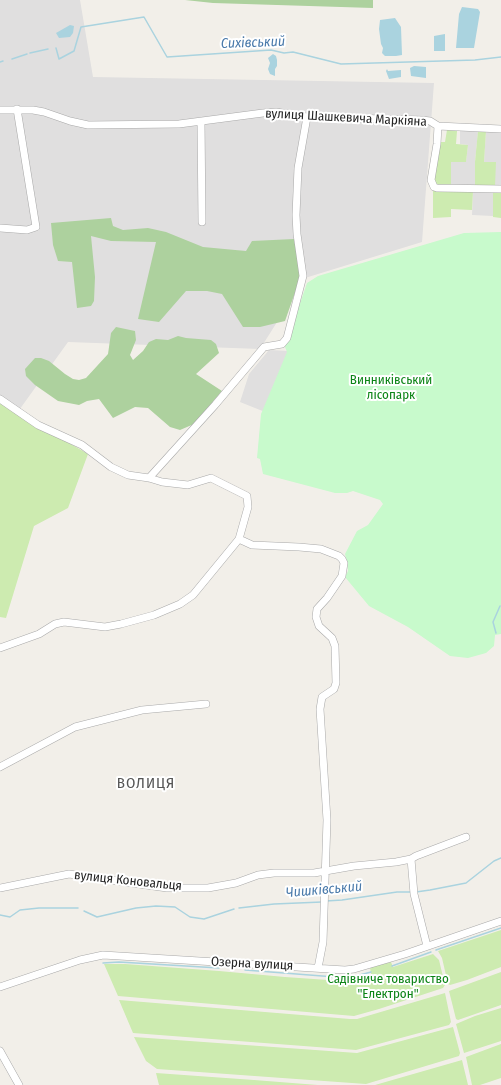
<!DOCTYPE html>
<meta charset="utf-8">
<style>
body{margin:0}
canvas{display:block;background:#f2efe9}
</style>
<canvas width="501" height="1085"></canvas>
<script>
const g = document.querySelector('canvas').getContext('2d');
g.lineJoin = 'round';
function fill(path, color) {
  g.fillStyle = color;
  g.fill(path, 'evenodd');
}
function poly(rows) {
  const path = new Path2D();
  for (const r of rows) {
    path.moveTo(r[0], r[1]);
    for (let i = 2; i < r.length; i += 2) path.lineTo(r[i], r[i + 1]);
  }
  return path;
}
function stroke(path, color, width, dash) {
  g.strokeStyle = color;
  g.lineWidth = width;
  g.lineCap = dash ? 'butt' : 'round';
  g.setLineDash(dash || []);
  g.stroke(path);
}
function write(font, color, halo, rows, align = 'center') {
  g.font = font + ' "Fira Sans Condensed",sans-serif';
  g.lineWidth = 4;
  g.setLineDash([]);
  g.textBaseline = 'middle';
  g.strokeStyle = halo;
  g.fillStyle = color;
  for (const [text, x, y, turn = 0] of rows) {
    g.save();
    g.translate(x, y);
    g.rotate((+turn || 0) * Math.PI / 180);
    g.textAlign = isNaN(turn) ? turn : align;
    if (halo) g.strokeText(text, 0, 0);
    g.fillText(text, 0, 0);
    g.restore();
  }
}
fill(poly([
 [0,0,80,0,93,77,434,83,422,242,305,278,260,349,68,342,12,420,0,416],
 [460,131,478,131,475,162,475,186,451,186,451,161,466,162,468,145,460,144],
 [486,131,501,132,501,186,495,186,484,162],
 [473,191,493,191,493,216,472,215],
 [269,350,289,351,270,414,240,402,249,374]
]), '#e0dfdf');
fill(poly([
 [447,130,457,131,456,144,468,145,466,162,451,162,451,186,438,186,434,182,440,142,445,142],
 [478,131,486,131,484,162,496,162,495,186,475,186,475,162],
 [433,191,473,191,472,210,451,209,451,217,433,218],
 [493,191,501,191,501,218,493,217],
 [0,403,88,454,68,508,34,526,6,618,0,617],
 [501,930,501,967,467,980,450,985,448,984,442,958,438,951],
 [433,954,439,960,445,985,443,988,379,1009,354,1016,118,996,104,964,125,964,219,971,285,977,328,980,348,979,371,974,370,967,391,962,393,967],
 [501,972,501,1005,458,1020,456,1019,449,991],
 [445,993,451,1022,449,1025,356,1050,133,1033,119,1000,350,1019,357,1019],
 [501,1008,501,1041,464,1053,456,1024,475,1016],
 [453,1027,460,1053,459,1056,366,1084,157,1069,146,1061,134,1037,357,1053],
 [501,1044,501,1078,480,1085,472,1085,466,1057],
 [462,1060,468,1085,374,1085,375,1085],
 [156,1073,254,1080,318,1085,159,1085]
]), '#cdebb0');
fill(poly([
 [185,0,373,0,373,8,213,3],
 [111,218,113,226,123,230,148,228,166,232,203,247,246,251,252,241,294,239,300,272,298,284,285,321,260,327,243,327,222,294,207,291,186,291,159,322,138,319,156,242,111,241,91,236,95,277,94,301,91,306,77,308,72,262,58,261,53,245,51,223],
 [116,327,135,331,136,340,130,355,133,360,143,351,149,342,156,339,168,340,178,336,186,338,211,340,216,344,219,353,196,374,222,391,194,424,180,430,170,427,148,408,135,407,113,418,99,399,87,401,79,405,58,401,35,385,26,376,25,369,35,358,41,358,49,361,65,374,73,379,79,380,86,378,108,354,111,333]
]), '#add19e');
fill(poly([
 [501,232,501,634,495,635,494,646,486,653,468,658,450,656,408,627,369,606,345,577,348,571,347,561,345,554,357,531,368,525,383,504,380,500,353,491,347,493,335,493,263,474,260,459,257,458,261,414,287,352,285,347,307,283,318,276,464,233]
]), '#c8facc');
fill(poly([
 [462,7,478,9,480,12,474,48,456,48,459,14],
 [395,18,401,27,402,55,396,56,385,56,382,53,383,48,381,44,379,29,380,20],
 [70,25,74,26,73,33,70,37,59,38,56,33],
 [445,34,445,51,434,51,434,36],
 [273,54,276,56,277,60,277,66,275,69,275,76,270,74,268,69,270,63,268,58],
 [414,66,426,67,426,78,411,76,410,68],
 [387,69,388,71,401,70,401,77,389,79,386,71]
]), '#aad3df');
stroke(poly([
 [56,48,59,59,74,51,81,27,144,17,167,57,271,50,284,53,293,52,341,64,475,60,501,57],
 [30,53,48,49],
 [12,59,27,54],
 [0,62,3,61],
 [496,633,493,622,500,606],
 [416,892,430,890,466,883,494,861,501,858],
 [326,901,342,900,397,892,411,892],
 [239,908,274,904,322,902],
 [84,911,97,917,136,908,156,906,175,907,190,917,204,919,234,909],
 [0,915,10,917,20,910,39,908,78,908],
 [436,950,501,928],
 [103,963,119,962,219,968],
 [392,966,431,952],
 [245,970,348,978,371,972]
]), '#aad3df', 1.5);
const minor = poly([
 [0,110,33,110,44,112,70,121,88,125,179,124,263,113,276,112,307,117,422,120,430,121,438,126,501,129],
 [201,122,202,222],
 [438,126,437,144,431,180,434,187,437,188,501,189],
 [0,228,27,230,36,227,17,109],
 [0,399,38,425,82,445,111,467,128,475,149,478,162,482,188,485,211,478,247,496,248,507,239,539,193,595,180,604,154,615,121,624,105,627,64,622,55,624,39,634,0,648],
 [149,478,215,405,264,347,282,344,287,338,303,276,297,234,296,215,298,168,307,117],
 [239,539,252,545,299,547,321,549,339,556,342,559,344,563,342,576,327,598,317,609,316,617,319,626,332,638,335,646,336,683,334,689,322,697,320,709,327,820,323,942,318,968],
 [0,767,75,727,142,710,206,704],
 [411,859,414,894,427,946],
 [0,888,69,874,167,888,208,888,236,883,258,875,274,873,314,873,354,866,396,862,411,859,416,856,466,837],
 [0,987,80,960,103,955,345,970,354,969,405,954,501,921],
 [0,1051,19,1085]
]);
stroke(minor, '#a9a9a9', 8);
stroke(minor, '#fff', 7);
write('13px', '#222', '#fff', [
 ["вулиця Шашкевича Маркіяна",346,118,3],
 ["вулиця Коновальця",128,881,6],
 ["Озерна вулиця",252,964,3]
]);
write('13px', '#0c8416', '#fff', [
 ["Винниківський",391,380],
 ["лісопарк",391,395],
 ["Садівниче товариство",388,979],
 ["\"Електрон\"",388,994]
]);
write('italic 14px', '#4a7aab', '#fff', [
 ["Сихівський",253,43,-2],
 ["Чишківський",324,890,-5]
]);
g.letterSpacing = '1px';
write('15px', '#555', '#fff', [
 ["ВОЛИЦЯ",146,784]
]);
g.letterSpacing = '0px';
</script>
